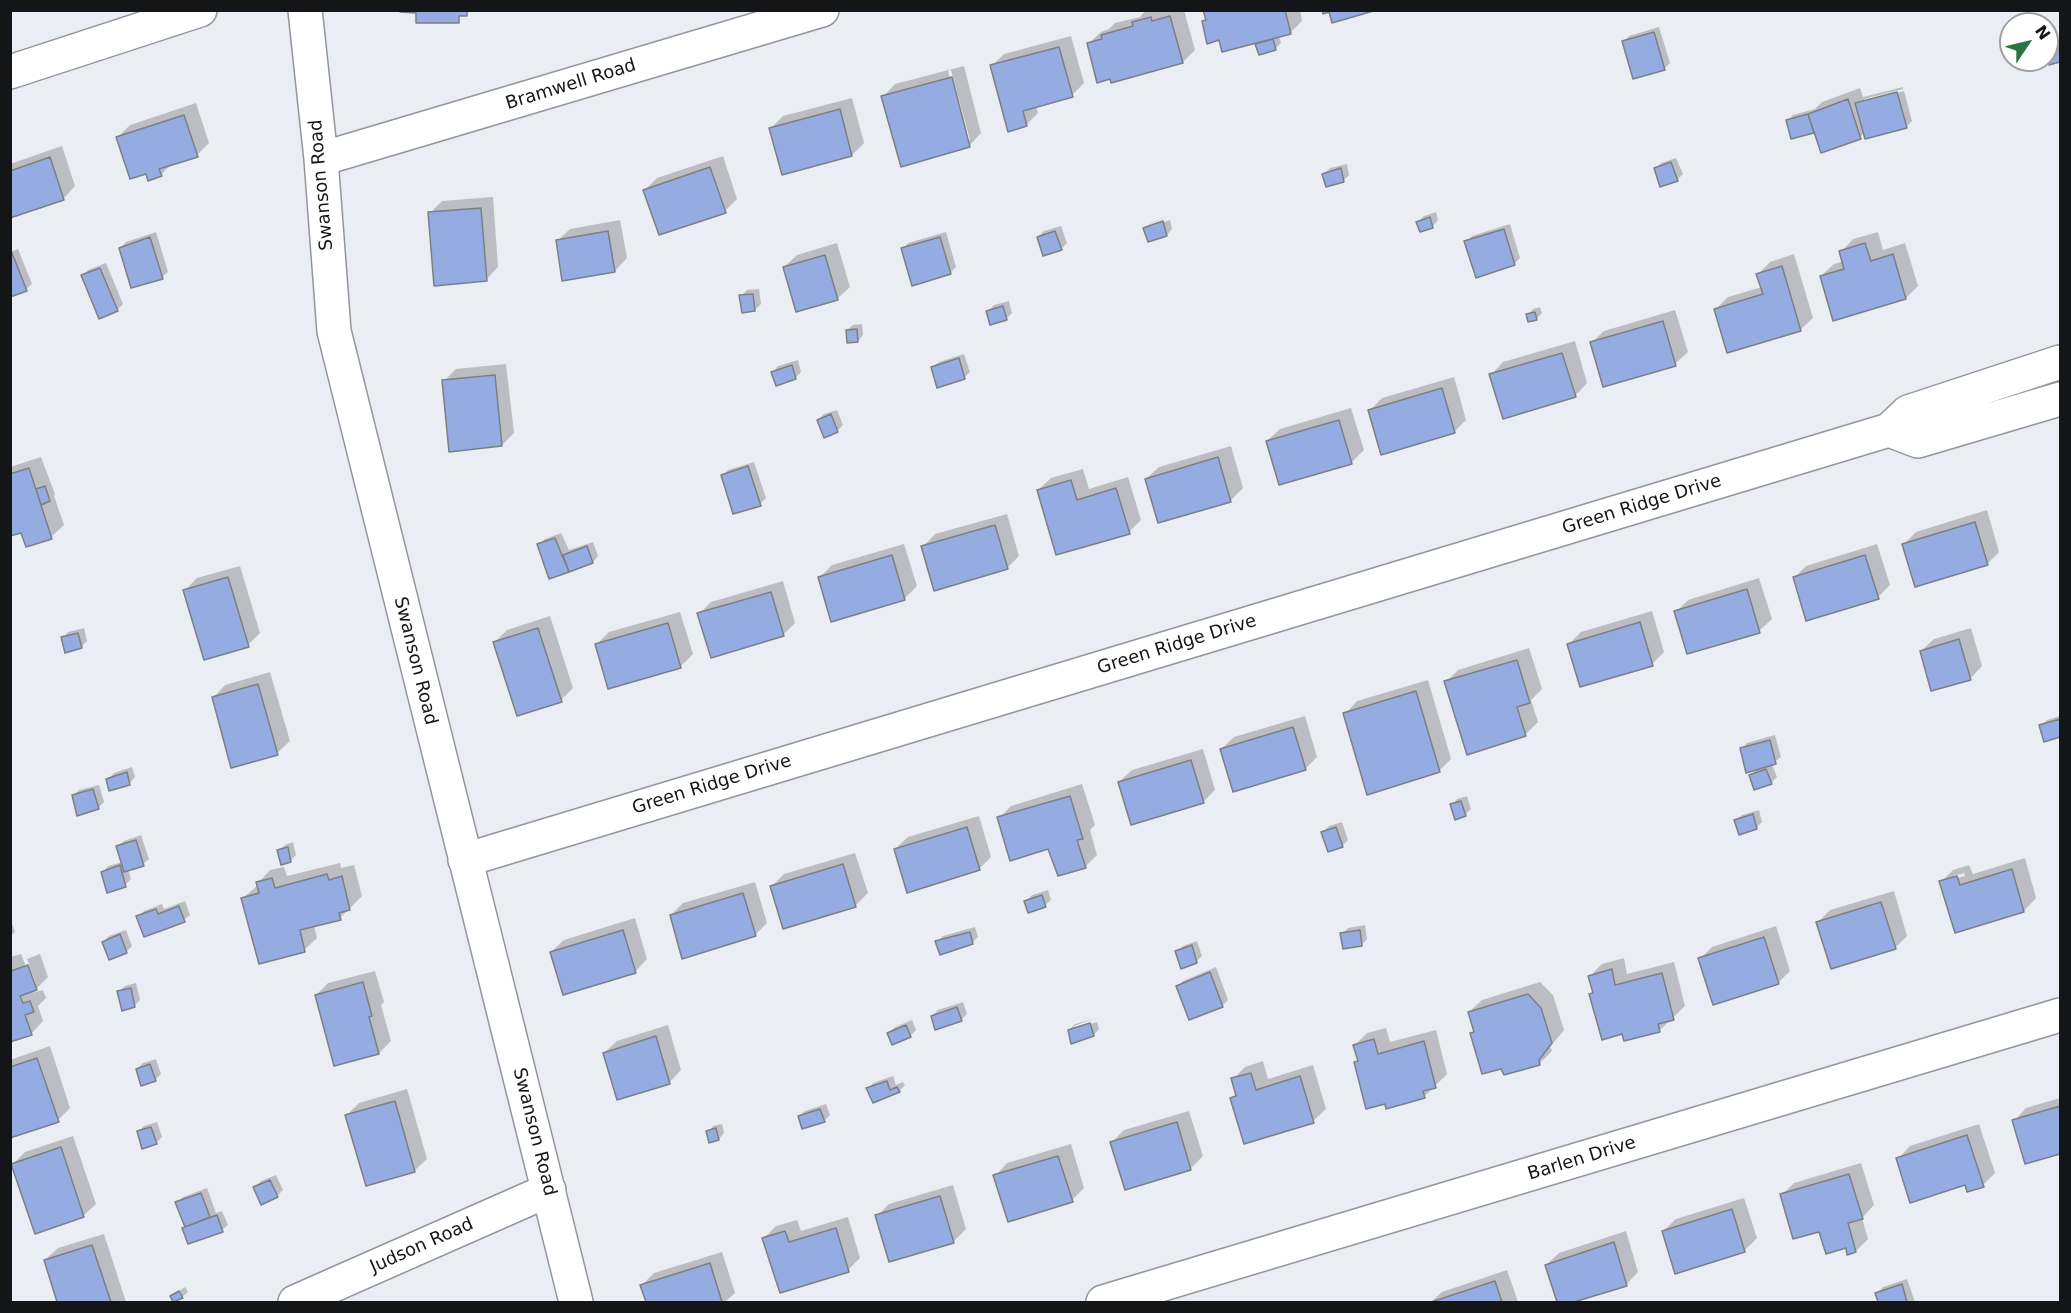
<!DOCTYPE html>
<style>
body{margin:0}
#map{position:relative;width:2071px;height:1313px;overflow:hidden;background:#eaedf3;font-family:"DejaVu Sans",sans-serif}
canvas{display:block}
.frame{position:absolute;inset:0;border:12px solid #141517;pointer-events:none}
.north{position:absolute;left:1999px;top:12px;width:60px;height:60px;box-sizing:border-box;background:#fff;border:2px solid #a1a1a2;border-radius:50%;rotate:55deg;font-size:16px;font-weight:700;line-height:24px;text-align:center;color:#141517}
.north::after{content:'';display:block;margin:auto;width:21px;height:27px;background:#2a7443;clip-path:polygon(50% 0,100% 100%,50% 72%,0 100%)}
</style>
<div id="map">
<canvas width="2071" height="1313"></canvas>
<div class="frame"></div>
<div class="north">N</div>
</div>
<script>
const g = document.querySelector('canvas').getContext('2d');
g.lineJoin = 'round';
function fill(path, color) {
  g.fillStyle = color;
  g.fill(path, 'evenodd');
}
function poly(rows) {
  const path = new Path2D();
  for (const r of rows) {
    path.moveTo(r[0], r[1]);
    for (let i = 2; i < r.length; i += 2) path.lineTo(r[i], r[i + 1]);
  }
  return path;
}
function stroke(path, color, width, dash) {
  g.strokeStyle = color;
  g.lineWidth = width;
  g.lineCap = dash ? 'butt' : 'round';
  g.setLineDash(dash || []);
  g.stroke(path);
}
function write(font, color, halo, rows, align = 'center') {
  g.font = font + ' "DejaVu Sans",sans-serif';
  g.lineWidth = 5;
  g.setLineDash([]);
  g.textBaseline = 'middle';
  g.strokeStyle = halo;
  g.fillStyle = color;
  for (const [text, x, y, turn = 0] of rows) {
    g.save();
    g.translate(x, y);
    g.rotate((+turn || 0) * Math.PI / 180);
    g.textAlign = isNaN(turn) ? turn : align;
    if (halo) g.strokeText(text, 0, 0);
    g.fillText(text, 0, 0);
    g.restore();
  }
}
fill(poly([
 [1146,10,1184,10,1195,50,1183,62,1088,44,1101,32,1109,29,1115,23,1140,17],
 [1205,10,1300,10,1302,21,1290,33,1279,36,1281,43,1275,49,1260,53,1256,42,1220,39,1203,22,1207,18],
 [1659,27,1670,63,1664,69,1624,42,1629,36],
 [1071,36,1084,83,1072,95,1036,105,1038,113,1026,125,992,66,1004,54],
 [2060,37,2060,60,2050,63,2047,45,2052,40],
 [964,66,981,133,969,146,883,97,895,84],
 [951,70,970,140,967,140,948,71],
 [1903,87,1903,89,1864,99,1864,102,1904,91,1912,121,1906,127,1865,132,1860,137,1815,130,1813,132,1787,121,1793,115,1815,109,1822,102,1860,88,1863,97],
 [852,98,864,143,852,155,771,128,783,116],
 [196,103,209,143,197,155,172,163,161,175,147,172,118,137,130,125],
 [62,146,75,186,63,199,10,216,10,164],
 [723,156,737,199,725,211,645,190,657,178],
 [1676,158,1683,174,1677,180,1655,169,1661,163],
 [1347,164,1349,175,1344,180,1324,174,1330,168],
 [493,197,498,267,486,280,430,213,442,201],
 [1436,212,1438,220,1433,226,1421,230,1418,222,1424,216],
 [1168,216,1150,224,1150,227,1170,220,1172,229,1167,235,1145,228,1151,223],
 [620,220,627,258,615,271,557,241,570,229],
 [1510,224,1520,258,1514,264,1466,242,1472,236],
 [1061,226,1067,243,1061,249,1038,237,1044,231],
 [156,232,168,272,162,277,120,248,126,242],
 [946,232,956,267,950,273,903,249,908,243],
 [1878,232,1883,250,1905,243,1918,286,1906,298,1821,276,1834,264,1844,261,1841,252,1853,239],
 [837,243,850,287,837,299,784,267,797,255],
 [18,249,32,284,26,289,10,295,10,252],
 [1794,254,1813,318,1800,330,1716,309,1728,297,1762,287,1758,274,1770,262],
 [106,263,123,304,117,310,83,276,88,270],
 [759,289,761,304,755,310,741,296,747,290],
 [1009,301,1012,313,1006,319,988,311,994,305],
 [1540,307,1542,313,1536,319,1528,315,1533,309],
 [1675,310,1688,352,1675,364,1591,343,1604,331],
 [862,324,863,335,858,341,847,330,853,325],
 [1575,341,1587,383,1575,396,1491,375,1503,362],
 [964,354,970,372,964,378,933,367,939,362],
 [798,360,801,372,795,378,773,372,778,366],
 [506,364,514,433,502,445,444,381,456,369],
 [1454,377,1466,420,1454,432,1370,410,1382,398],
 [1351,408,1364,450,1351,463,1267,441,1280,429],
 [837,410,843,425,837,431,818,420,824,414],
 [1231,446,1243,488,1230,501,1146,479,1159,467],
 [41,457,55,494,54,496,64,525,51,537,22,531,10,535,10,467],
 [754,462,766,498,760,504,723,476,728,470],
 [1083,469,1089,489,1128,477,1141,520,1129,532,1038,490,1051,478],
 [1987,510,1999,552,1987,564,1904,544,1916,532],
 [1007,514,1019,556,1007,568,923,547,935,534],
 [561,533,569,550,593,542,598,556,593,562,550,577,539,544,545,539],
 [904,544,917,586,904,599,820,577,832,565],
 [1877,544,1890,585,1878,597,1794,578,1806,566],
 [240,566,260,633,248,645,185,590,197,578],
 [1759,578,1772,619,1759,631,1676,612,1688,600],
 [783,581,795,623,783,635,699,614,711,602],
 [1652,611,1664,652,1652,664,1568,645,1581,632],
 [680,612,693,654,681,666,609,687,596,645,609,632],
 [550,616,573,688,561,700,495,642,507,630],
 [84,628,87,641,81,647,63,638,68,632],
 [1971,628,1982,666,1970,679,1921,651,1934,639],
 [1529,648,1542,689,1531,700,1538,722,1525,735,1446,682,1458,670],
 [270,672,290,741,277,753,213,698,225,685],
 [1428,680,1451,759,1439,771,1345,714,1357,701],
 [1305,716,1317,757,1305,769,1221,749,1234,737],
 [2060,716,2060,735,2045,740,2041,726,2047,720],
 [1775,735,1781,757,1772,764,1777,777,1771,783,1751,775,1758,768,1741,749,1747,743],
 [1203,749,1215,790,1203,802,1119,782,1132,770],
 [132,767,135,777,130,783,110,789,108,779,114,773],
 [1082,784,1095,825,1090,830,1097,855,1085,867,999,818,1011,806],
 [99,785,104,802,98,808,73,796,79,790],
 [1467,796,1471,809,1465,815,1452,805,1457,799],
 [1759,810,1762,822,1757,827,1740,833,1736,820,1742,815],
 [979,816,991,857,979,869,895,849,908,837],
 [1342,822,1348,840,1342,846,1323,832,1329,826],
 [141,835,149,859,143,864,128,869,131,879,125,885,103,872,108,866,123,862,118,846,124,841],
 [293,842,296,855,290,861,279,850,285,845],
 [855,853,868,893,855,906,772,886,784,874],
 [2025,858,2036,898,2024,911,1941,882,1953,870,1969,865,1973,874],
 [1964,873,1965,876,1953,879,1953,876],
 [340,863,341,868,354,865,362,896,340,918,314,925,317,938,304,950,243,898,258,885,258,883,270,870,284,867,287,876],
 [755,882,767,923,755,935,671,915,683,903],
 [1048,890,1051,900,1045,905,1026,901,1032,895],
 [1894,891,1907,936,1895,948,1818,922,1830,910],
 [185,901,190,915,184,920,138,917,144,911,162,904,164,909],
 [635,918,647,959,635,972,551,952,564,940],
 [10,919,15,932,10,936],
 [1365,925,1367,939,1362,945,1342,934,1348,928],
 [1776,926,1790,971,1778,983,1700,959,1712,947],
 [975,927,978,937,972,943,937,942,943,936],
 [126,930,132,946,126,952,103,942,109,936],
 [1197,941,1202,956,1196,962,1177,952,1183,946],
 [21,954,33,984,36,984,27,959,40,954,48,977,32,993,43,990,46,998,38,1006,43,1021,31,1034,10,1041,10,957],
 [1624,958,1627,974,1674,962,1685,1006,1659,1031,1623,1032,1591,995,1594,992,1590,976,1602,964],
 [1216,967,1228,1000,1222,1006,1177,987,1183,981],
 [375,971,384,1002,381,1005,391,1041,379,1053,316,995,328,983],
 [1540,982,1553,995,1564,1030,1550,1047,1552,1051,1539,1064,1502,1067,1472,1033,1475,1030,1469,1012,1482,1000],
 [136,983,140,1000,134,1006,119,992,125,986],
 [963,1002,967,1014,961,1020,932,1016,938,1010],
 [1096,1018,1074,1026,1074,1029,1097,1022,1099,1029,1094,1035,1069,1030,1075,1024],
 [912,1020,916,1030,910,1036,889,1033,895,1027],
 [668,1025,681,1070,669,1083,604,1053,617,1041],
 [1386,1028,1390,1042,1436,1030,1447,1074,1424,1097,1386,1102,1355,1063,1359,1059,1355,1045,1367,1033],
 [50,1046,70,1108,58,1120,10,1136,10,1060],
 [156,1059,161,1074,155,1080,137,1069,143,1063],
 [1263,1061,1268,1079,1313,1065,1326,1109,1313,1121,1232,1098,1237,1093,1233,1079,1245,1067],
 [893,1076,896,1085,903,1082,905,1085,899,1091,868,1089,873,1083],
 [407,1089,427,1159,414,1171,347,1115,359,1103],
 [2060,1098,2060,1152,2026,1162,2014,1121,2026,1108],
 [826,1104,830,1115,824,1121,799,1116,805,1111],
 [1189,1111,1203,1156,1191,1168,1126,1188,1111,1143,1124,1130],
 [157,1122,162,1137,156,1143,138,1132,144,1126],
 [722,1124,724,1133,719,1139,708,1132,713,1126],
 [1979,1124,1995,1173,1983,1185,1966,1183,1898,1159,1910,1146],
 [73,1136,96,1204,83,1216,13,1164,25,1152],
 [1071,1144,1084,1188,1072,1200,995,1176,1007,1163],
 [1861,1163,1874,1205,1862,1218,1868,1239,1856,1251,1820,1230,1782,1195,1794,1183],
 [276,1175,283,1190,277,1196,255,1187,261,1181],
 [953,1185,966,1229,954,1241,890,1260,877,1216,889,1204],
 [207,1188,216,1213,222,1211,228,1225,222,1230,183,1228,186,1226,177,1203,183,1197],
 [1744,1198,1757,1238,1744,1251,1663,1231,1676,1219],
 [848,1217,860,1258,848,1270,764,1238,776,1226,797,1220,801,1231],
 [1626,1231,1638,1272,1626,1285,1569,1302,1558,1302,1546,1265,1559,1253],
 [104,1234,126,1302,59,1302,45,1260,58,1248],
 [722,1252,735,1293,725,1302,647,1302,642,1285,654,1273],
 [1507,1270,1518,1302,1431,1302,1442,1292],
 [1907,1279,1915,1302,1880,1302,1877,1293,1883,1287],
 [185,1287,188,1292,182,1297,172,1296]
]), '#0003');
const building = poly([
 [400,10,467,10,467,16,459,16,459,23,416,23,416,13,400,12,400,10],
 [1203,10,1285,10,1291,34,1222,52,1219,40,1207,44,1202,21,1206,20,1203,10],
 [1322,10,1377,10,1332,23,1329,12,1323,14,1322,10],
 [1170,16,1183,63,1111,83,1110,79,1097,83,1087,43,1102,39,1101,35,1133,26,1132,22,1151,17,1152,21,1170,16],
 [1654,32,1665,70,1633,79,1622,41,1654,32],
 [1273,39,1276,50,1259,55,1255,44,1273,39],
 [2059,41,2060,62,2049,65,2047,44,2059,41],
 [1059,47,1073,97,1023,111,1027,126,1008,132,990,65,1059,47],
 [952,77,970,147,901,167,881,96,952,77],
 [1897,92,1907,128,1865,139,1855,103,1897,92],
 [1848,99,1861,139,1821,153,1808,114,1848,99],
 [840,109,852,156,782,175,769,128,840,109],
 [1808,114,1814,133,1791,139,1786,120,1808,114],
 [184,115,198,157,159,169,162,176,148,181,146,174,130,179,116,137,184,115],
 [50,157,64,200,10,218,10,171,50,157],
 [1671,162,1678,181,1660,187,1654,168,1671,162],
 [710,167,726,213,659,235,643,190,710,167],
 [1341,168,1344,182,1326,187,1322,174,1341,168],
 [481,208,487,281,434,286,428,212,481,208],
 [1430,217,1433,228,1420,232,1416,222,1430,217],
 [1163,221,1167,236,1148,242,1143,228,1163,221],
 [1504,229,1515,265,1476,278,1464,241,1504,229],
 [608,231,615,272,562,281,556,240,608,231],
 [1055,231,1062,250,1043,256,1037,237,1055,231],
 [150,237,163,279,131,288,119,248,150,237],
 [940,237,951,274,912,286,901,248,940,237],
 [1865,243,1871,261,1893,254,1906,299,1833,321,1820,276,1844,269,1839,251,1865,243],
 [12,253,27,291,10,297,10,254,12,253],
 [825,255,838,300,796,312,783,267,825,255],
 [1782,266,1801,331,1727,353,1714,309,1763,294,1756,274,1782,266],
 [100,268,118,311,99,319,81,275,100,268],
 [753,294,755,311,742,313,739,295,753,294],
 [1003,306,1007,320,990,325,986,311,1003,306],
 [1535,312,1537,320,1528,322,1526,314,1535,312],
 [1663,321,1676,366,1603,387,1590,342,1663,321],
 [857,329,858,342,847,343,846,330,857,329],
 [1562,353,1576,397,1503,419,1489,374,1562,353],
 [959,358,965,379,937,388,931,367,959,358],
 [792,365,796,379,776,386,771,372,792,365],
 [495,375,502,446,449,452,442,380,495,375],
 [1442,388,1455,433,1381,455,1368,410,1442,388],
 [831,414,838,432,824,438,817,420,831,414],
 [1339,420,1352,464,1279,485,1266,441,1339,420],
 [1218,457,1231,502,1158,523,1145,479,1218,457],
 [748,466,761,506,733,514,721,475,748,466],
 [29,468,52,539,26,547,21,533,10,536,10,474,29,468],
 [1071,480,1077,500,1116,488,1130,534,1056,555,1037,490,1071,480],
 [45,486,50,501,41,505,36,489,45,486],
 [1975,522,1988,565,1915,587,1902,544,1975,522],
 [995,525,1008,569,934,591,921,546,995,525],
 [555,538,569,572,549,579,537,544,555,538],
 [587,546,593,563,569,572,563,555,587,546],
 [892,555,905,600,831,622,818,577,892,555],
 [1865,555,1879,599,1806,621,1793,577,1865,555],
 [228,577,249,647,204,660,183,590,228,577],
 [1747,589,1760,633,1687,654,1674,611,1747,589],
 [771,592,784,636,711,658,697,613,771,592],
 [1640,622,1653,666,1580,687,1567,644,1640,622],
 [668,623,681,668,608,689,595,644,668,623],
 [538,628,562,702,517,716,493,642,538,628],
 [78,633,82,648,65,653,61,637,78,633],
 [1959,639,1971,680,1931,691,1920,651,1959,639],
 [1517,660,1530,703,1517,707,1526,736,1467,755,1444,681,1517,660],
 [258,684,278,755,231,768,212,697,258,684],
 [1416,691,1440,772,1367,795,1343,713,1416,691],
 [2060,719,2060,737,2044,742,2039,725,2060,719],
 [1293,727,1306,770,1233,792,1220,749,1293,727],
 [1770,740,1776,764,1746,773,1740,748,1770,740],
 [1191,760,1204,803,1131,825,1118,782,1191,760],
 [1766,769,1772,784,1754,790,1749,775,1766,769],
 [127,772,130,785,109,791,106,779,127,772],
 [93,789,99,809,77,816,72,795,93,789],
 [1070,796,1083,839,1077,840,1086,868,1058,876,1048,849,1010,861,997,817,1070,796],
 [1461,801,1466,816,1455,820,1450,804,1461,801],
 [1753,814,1757,829,1739,835,1734,820,1753,814],
 [967,827,980,870,907,893,894,849,967,827],
 [1336,827,1343,847,1328,852,1321,832,1336,827],
 [136,840,144,866,124,872,116,846,136,840],
 [288,847,291,862,281,865,277,850,288,847],
 [843,864,856,907,783,929,770,886,843,864],
 [120,865,126,887,107,893,101,872,120,865],
 [2012,869,2024,912,1955,933,1939,881,1957,876,1960,885,2012,869],
 [327,874,329,880,342,876,350,910,339,913,341,920,300,930,305,952,259,964,241,898,259,893,256,882,272,878,275,888,327,874],
 [743,893,756,936,682,959,670,915,743,893],
 [1042,895,1046,907,1028,913,1024,901,1042,895],
 [1881,902,1896,949,1831,969,1816,922,1881,902],
 [179,906,185,922,144,937,136,916,156,909,158,914,179,906],
 [623,930,636,973,563,995,550,952,623,930],
 [1360,930,1362,946,1343,949,1340,933,1360,930],
 [970,932,973,944,940,955,935,941,970,932],
 [120,934,127,953,109,960,102,942,120,934],
 [1764,937,1779,984,1713,1005,1698,958,1764,937],
 [1192,945,1197,963,1181,969,1175,951,1192,945],
 [28,965,37,990,20,996,23,1003,30,1001,34,1012,25,1015,32,1035,10,1042,10,969,11,971,28,965],
 [1612,969,1615,985,1662,973,1674,1020,1658,1024,1660,1032,1624,1041,1622,1034,1602,1040,1589,994,1593,993,1588,976,1612,969],
 [1210,972,1223,1007,1189,1020,1176,986,1210,972],
 [363,982,372,1016,369,1017,379,1054,334,1066,315,995,363,982],
 [131,988,135,1007,122,1011,117,991,131,988],
 [1528,994,1541,1008,1552,1043,1539,1060,1540,1065,1504,1075,1501,1069,1482,1074,1470,1033,1474,1032,1468,1012,1528,994],
 [957,1007,962,1021,935,1030,931,1016,957,1007],
 [1090,1023,1094,1036,1071,1044,1068,1030,1090,1023],
 [906,1025,911,1037,892,1045,887,1033,906,1025],
 [656,1036,670,1084,617,1100,603,1053,656,1036],
 [1374,1039,1378,1054,1424,1041,1436,1088,1423,1091,1425,1098,1386,1109,1385,1104,1366,1109,1354,1062,1358,1061,1353,1045,1374,1039],
 [37,1058,59,1122,10,1138,10,1067,37,1058],
 [150,1064,156,1081,141,1086,136,1069,150,1064],
 [1251,1073,1256,1090,1300,1076,1314,1123,1244,1144,1230,1098,1236,1096,1231,1078,1251,1073],
 [887,1081,890,1090,897,1087,900,1092,873,1103,866,1088,887,1081],
 [395,1101,415,1172,366,1186,345,1115,395,1101],
 [2060,1106,2060,1154,2025,1164,2012,1120,2060,1106],
 [820,1109,825,1122,802,1129,798,1116,820,1109],
 [1177,1122,1191,1170,1125,1190,1110,1142,1177,1122],
 [151,1127,157,1144,142,1149,137,1131,151,1127],
 [716,1128,719,1140,709,1143,706,1131,716,1128],
 [1967,1135,1984,1187,1967,1192,1965,1185,1910,1203,1896,1158,1967,1135],
 [61,1147,84,1217,35,1234,11,1164,61,1147],
 [1058,1156,1073,1202,1008,1222,993,1175,1058,1156],
 [1849,1174,1863,1219,1848,1223,1856,1252,1847,1255,1846,1248,1826,1254,1819,1232,1793,1239,1780,1194,1849,1174],
 [270,1180,278,1197,261,1205,253,1187,270,1180],
 [201,1193,210,1217,185,1227,175,1202,201,1193],
 [940,1196,954,1243,889,1262,875,1215,940,1196],
 [1732,1209,1745,1252,1675,1274,1662,1231,1732,1209],
 [217,1215,223,1232,188,1244,182,1228,217,1215],
 [836,1228,849,1272,780,1293,762,1238,785,1231,789,1242,836,1228],
 [1614,1242,1627,1286,1574,1302,1557,1302,1545,1265,1614,1242],
 [92,1245,111,1302,57,1302,44,1260,92,1245],
 [710,1263,722,1302,646,1302,640,1285,710,1263],
 [1495,1281,1502,1302,1431,1302,1495,1281],
 [1902,1284,1907,1302,1878,1302,1875,1293,1902,1284],
 [179,1291,183,1298,173,1302,170,1296,179,1291]
]);
fill(building, '#94ace2');
stroke(building, '#7c7f84', 1.5);
const minor = poly([
 [305,10,321,159,334,331,576,1302],
 [10,72,200,10],
 [321,159,822,10],
 [1889,430,1918,441,2060,399],
 [465,860,1889,430,1908,412,2060,362],
 [295,1302,549,1190],
 [1103,1302,2060,1015]
]);
stroke(minor, '#93959a', 36);
stroke(minor, '#fff', 33);
write('18px', '#141517', '#fff', [
 ["Bramwell Road",571,85,-17],
 ["Swanson Road",322,185,-95],
 ["Green Ridge Drive",1642,505,-17],
 ["Green Ridge Drive",1177,645,-17],
 ["Swanson Road",415,661,76],
 ["Green Ridge Drive",712,785,-17],
 ["Swanson Road",534,1132,76],
 ["Barlen Drive",1582,1159,-17],
 ["Judson Road",422,1246,-24]
]);
</script>
